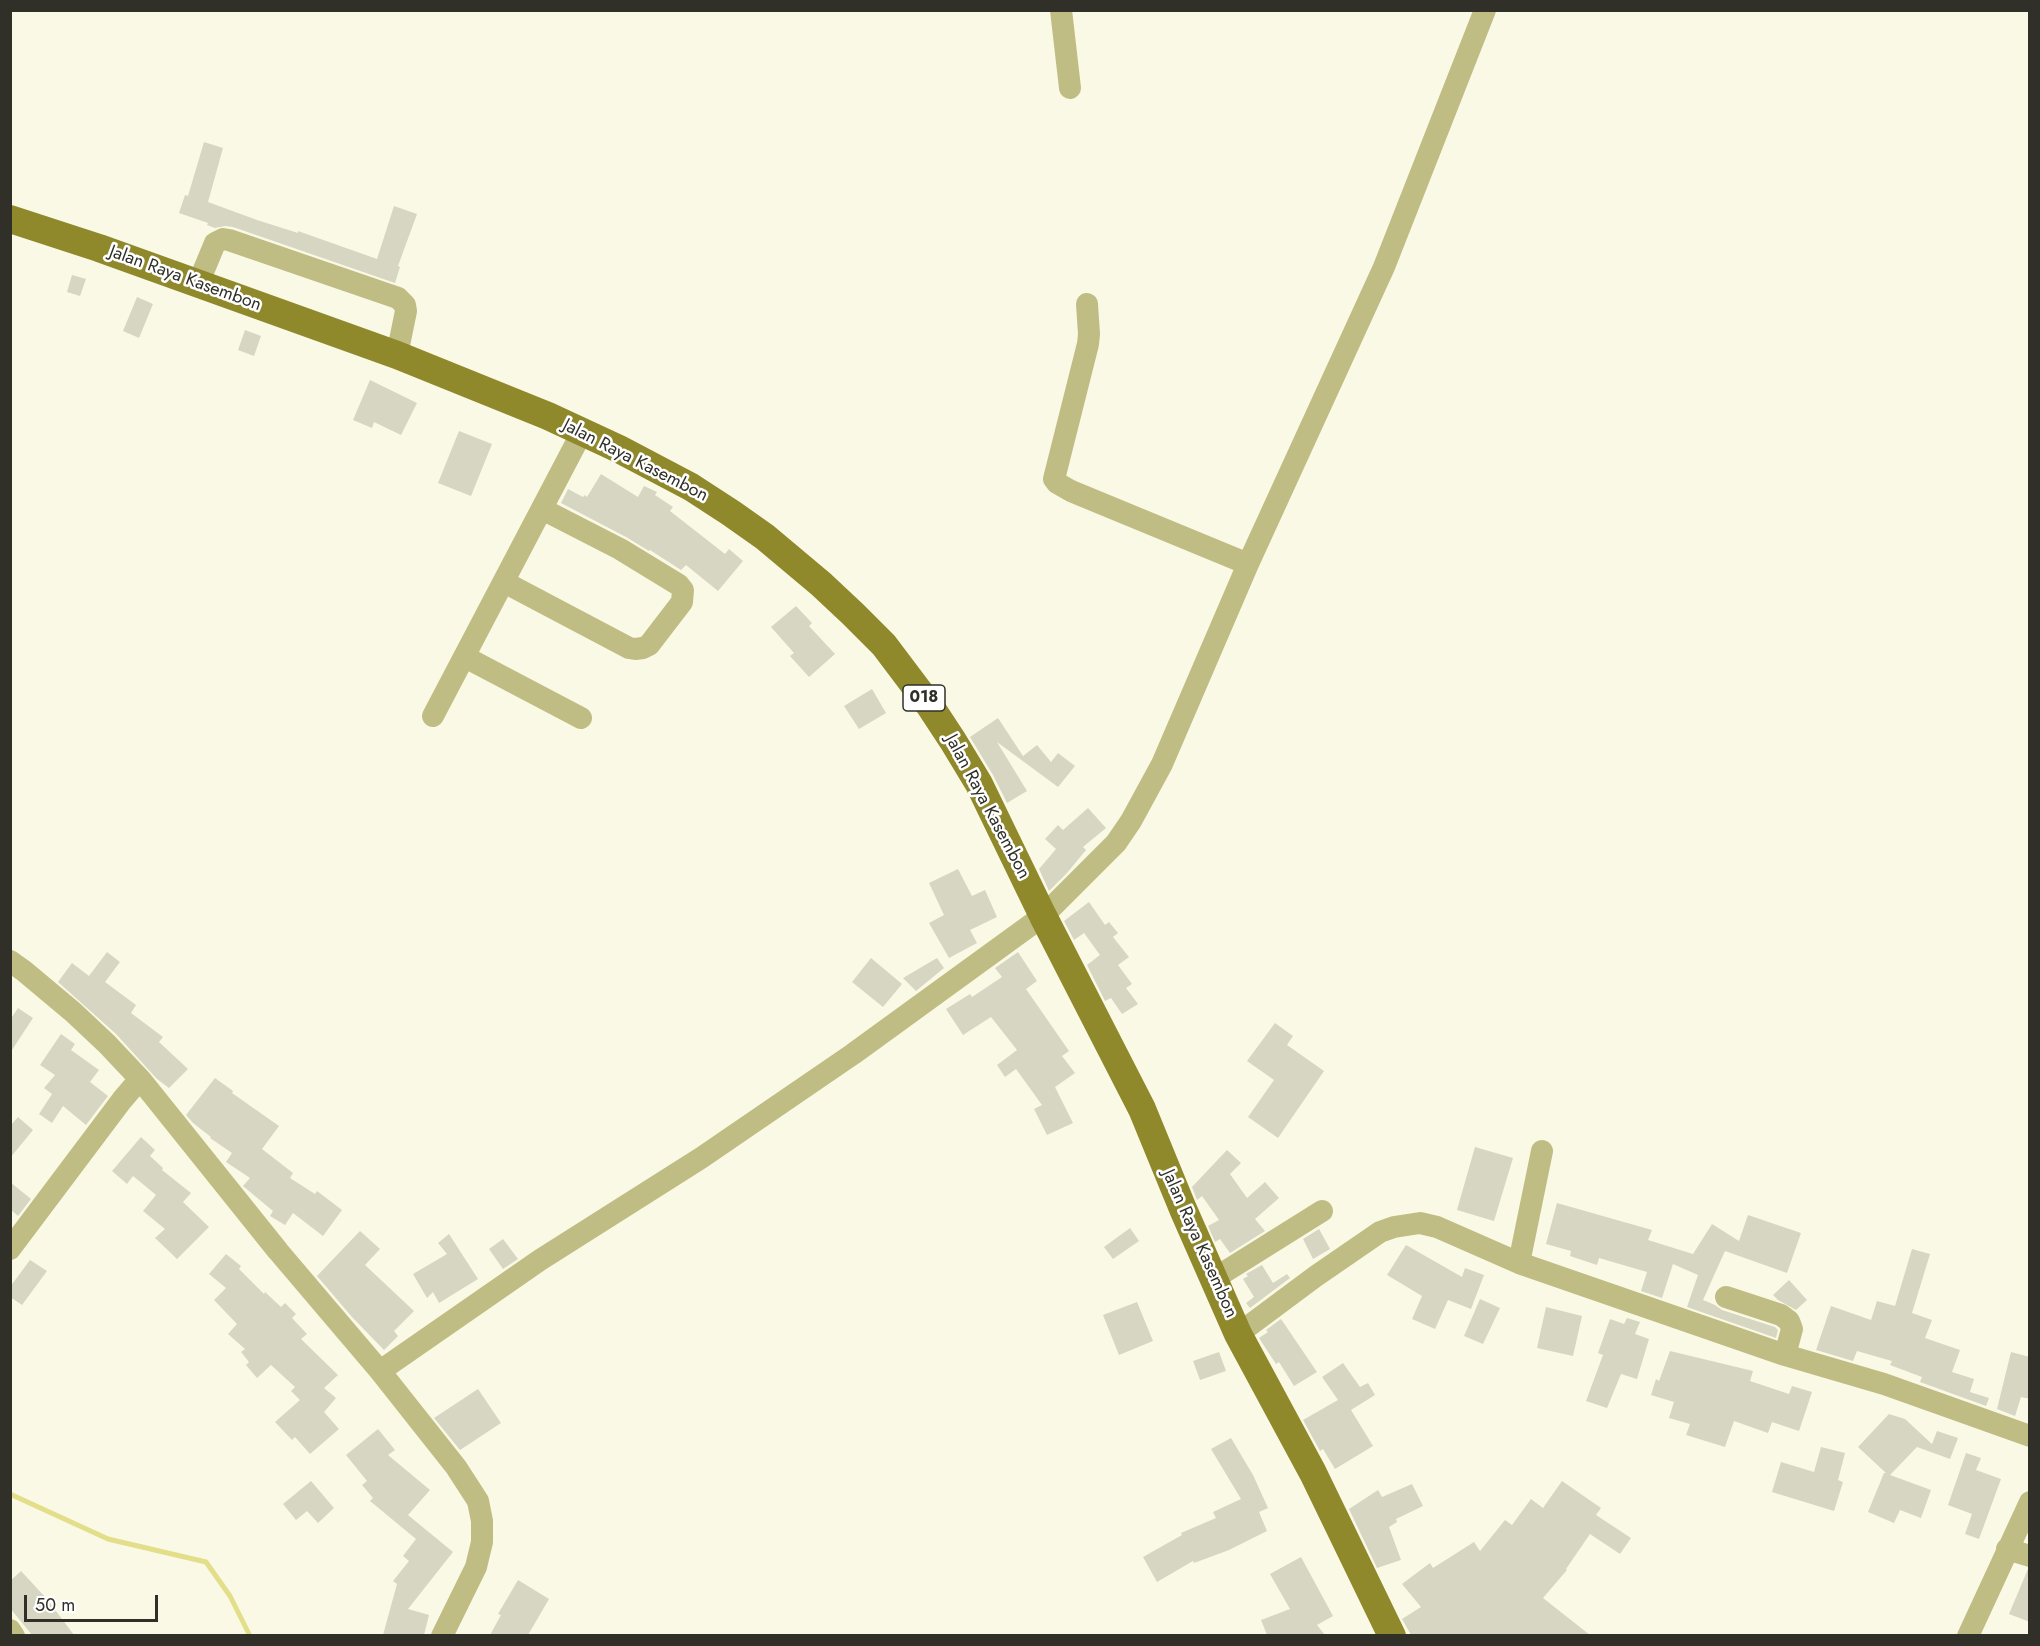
<!DOCTYPE html>
<style>
body{margin:0}
#map{position:relative;width:2040px;height:1646px;overflow:hidden;background:#faf9e5;font-family:Jost,sans-serif}
canvas{display:block}
.frame{position:absolute;inset:0;border:12px solid #303028;pointer-events:none}
.scale{position:absolute;left:24px;top:1595px;width:134px;height:27px;box-sizing:border-box;border:3px solid #303028;border-top:0;padding-left:8px;font-size:18px;line-height:21px;white-space:nowrap;color:#303028;-webkit-text-stroke:4px #fff;paint-order:stroke}
</style>
<div id="map">
<canvas width="2040" height="1646"></canvas>
<div class="frame"></div>
<div class="scale">50 m</div>
</div>
<script>
const g = document.querySelector('canvas').getContext('2d');
g.lineJoin = 'round';
function poly(rows) {
  const path = new Path2D();
  for (const r of rows) {
    path.moveTo(r[0], r[1]);
    for (let i = 2; i < r.length; i += 2) path.lineTo(r[i], r[i + 1]);
  }
  return path;
}
function stroke(path, color, width, dash) {
  g.strokeStyle = color;
  g.lineWidth = width;
  g.lineCap = dash ? 'butt' : 'round';
  g.setLineDash(dash || []);
  g.stroke(path);
}
function fill(path, color) {
  g.fillStyle = color;
  g.fill(path, 'evenodd');
}
function write(font, color, halo, rows, align = 'center') {
  g.font = font + ' Jost,sans-serif';
  g.lineWidth = 5;
  g.setLineDash([]);
  g.textBaseline = 'middle';
  g.strokeStyle = halo;
  g.fillStyle = color;
  for (const [text, x, y, turn = 0] of rows) {
    g.save();
    g.translate(x, y);
    g.rotate((+turn || 0) * Math.PI / 180);
    g.textAlign = isNaN(turn) ? turn : align;
    if (halo) g.strokeText(text, 0, 0);
    g.fillText(text, 0, 0);
    g.restore();
  }
}
stroke(poly([
 [10,1494,108,1539,206,1562,230,1596,250,1636]
]), '#e3de89', 5);
fill(poly([
 [204,142,223,148,208,202,257,220,298,233,298,231,377,259,394,206,417,214,398,266,400,267,395,283,233,227,225,226,215,228,207,225,208,223,179,213,185,195,188,196],
 [72,275,86,279,80,296,67,292],
 [137,297,153,304,139,338,123,331],
 [245,330,261,336,254,356,238,350],
 [370,380,417,403,401,435,374,422,372,428,353,420],
 [459,431,492,444,471,496,438,483],
 [601,474,638,497,644,486,657,492,655,495,673,507,670,511,725,554,729,549,743,561,718,591,686,565,681,570,650,550,649,551,626,537,561,503,568,489,583,497,585,495,587,497],
 [796,606,812,623,809,626,835,654,809,677,790,656,794,653,771,627],
 [872,689,886,713,859,729,844,706],
 [998,718,1023,756,1037,745,1051,762,1058,753,1075,766,1058,787,997,742,1027,791,1007,803,993,775,970,737],
 [1088,808,1106,828,1083,847,1086,850,1067,873,1049,891,1039,869,1056,849,1045,839,1058,825,1063,830],
 [958,869,972,896,985,890,997,917,970,930,977,943,949,958,929,923,944,915,929,883],
 [1089,902,1105,925,1109,922,1118,933,1113,937,1129,957,1118,965,1132,984,1126,988,1138,1004,1122,1014,1111,998,1105,1001,1087,965,1100,955,1084,933,1074,940,1064,921],
 [107,952,120,962,105,982,136,1005,131,1013,163,1037,159,1042,188,1069,169,1088,157,1079,116,1034,58,982,72,963,89,976],
 [1018,952,1037,981,1026,989,1069,1051,1062,1056,1075,1073,1055,1087,1073,1123,1047,1135,1034,1109,1042,1105,1016,1069,1005,1077,997,1065,1017,1050,991,1017,963,1035,946,1009,970,994,972,997,1002,977,995,968],
 [871,958,902,984,883,1007,852,982],
 [937,958,944,968,916,991,903,978],
 [18,1008,33,1018,10,1053,10,1020],
 [1275,1023,1293,1036,1287,1045,1324,1071,1278,1138,1248,1117,1274,1080,1247,1061],
 [61,1034,75,1044,71,1050,99,1070,90,1082,108,1096,86,1125,63,1106,52,1123,39,1114,52,1094,44,1088,55,1075,40,1065],
 [215,1078,233,1091,232,1093,279,1126,262,1149,293,1173,290,1178,315,1194,317,1191,342,1210,323,1236,293,1213,285,1225,270,1216,273,1211,243,1186,250,1178,226,1162,232,1153,210,1138,211,1137,193,1123,186,1115],
 [18,1117,33,1130,10,1158,10,1126],
 [141,1137,155,1150,150,1156,163,1168,162,1170,191,1193,183,1202,209,1227,177,1259,155,1238,165,1229,143,1211,156,1195,133,1176,127,1184,112,1171],
 [1475,1147,1513,1158,1494,1221,1457,1210],
 [1227,1150,1241,1163,1230,1174,1247,1198,1265,1182,1279,1198,1255,1219,1265,1231,1230,1253,1220,1239,1215,1242,1208,1226,1219,1220,1202,1196,1197,1200,1192,1187],
 [10,1182,31,1199,18,1216,10,1209],
 [1557,1203,1652,1230,1648,1240,1693,1254,1712,1224,1739,1241,1748,1215,1801,1233,1787,1273,1725,1251,1703,1300,1715,1305,1722,1310,1775,1327,1778,1330,1776,1338,1687,1307,1698,1275,1673,1264,1662,1298,1641,1291,1647,1272,1599,1258,1597,1265,1570,1256,1571,1251,1546,1244],
 [1130,1228,1139,1241,1113,1259,1104,1247],
 [1319,1229,1330,1249,1313,1259,1303,1239],
 [360,1231,380,1249,365,1265,414,1311,394,1331,398,1336,384,1350,352,1317,317,1276],
 [449,1234,478,1279,439,1303,433,1292,427,1298,413,1274,447,1254,438,1243],
 [503,1239,518,1259,503,1269,489,1249],
 [1406,1245,1462,1277,1465,1268,1484,1275,1471,1309,1448,1300,1435,1329,1412,1319,1422,1296,1387,1275],
 [1912,1249,1930,1254,1912,1313,1932,1320,1925,1338,1960,1350,1952,1372,1974,1379,1970,1392,1989,1398,1986,1406,1920,1382,1922,1377,1890,1365,1892,1361,1857,1351,1853,1361,1816,1350,1831,1306,1871,1320,1877,1301,1895,1306],
 [226,1254,241,1266,239,1269,264,1294,265,1292,281,1307,285,1303,296,1314,292,1318,307,1334,301,1339,338,1375,324,1388,336,1398,324,1412,339,1429,310,1454,295,1437,292,1440,275,1422,300,1400,291,1391,295,1387,271,1365,257,1378,246,1365,249,1362,241,1352,245,1349,228,1334,237,1324,214,1300,226,1288,209,1274],
 [30,1260,47,1271,22,1305,10,1297,10,1287],
 [1262,1265,1273,1283,1287,1274,1290,1278,1250,1308,1246,1303,1254,1297,1243,1279,1248,1276,1246,1274],
 [1789,1280,1807,1300,1796,1310,1778,1300,1773,1295],
 [1480,1299,1500,1308,1483,1344,1464,1336],
 [1137,1302,1153,1341,1119,1355,1103,1315],
 [1546,1307,1582,1316,1573,1356,1537,1348],
 [1627,1318,1640,1322,1635,1334,1649,1339,1637,1379,1621,1374,1607,1408,1586,1401,1603,1355,1598,1353,1610,1319,1624,1324],
 [1281,1319,1317,1372,1294,1386,1279,1362,1276,1364,1259,1338,1268,1332,1266,1330],
 [1670,1351,1753,1371,1750,1381,1789,1394,1792,1386,1812,1392,1799,1431,1772,1422,1768,1433,1734,1421,1725,1447,1686,1435,1690,1424,1669,1418,1674,1402,1651,1395,1656,1379,1659,1381],
 [1219,1352,1226,1371,1200,1380,1193,1361],
 [2011,1352,2030,1357,2030,1399,2021,1397,2015,1416,1997,1409],
 [1343,1363,1360,1387,1368,1383,1375,1395,1351,1410,1373,1446,1335,1469,1323,1449,1320,1451,1303,1420,1338,1400,1322,1377],
 [478,1389,501,1423,460,1450,434,1418],
 [1889,1414,1905,1419,1932,1444,1937,1431,1958,1438,1950,1459,1917,1447,1890,1475,1931,1490,1921,1518,1900,1510,1894,1523,1868,1512,1884,1473,1886,1473,1858,1447],
 [378,1429,395,1450,388,1455,430,1490,408,1515,453,1552,408,1609,429,1615,424,1635,383,1635,397,1584,393,1581,409,1561,403,1556,416,1539,370,1501,373,1498,362,1485,367,1481,346,1455],
 [1231,1438,1253,1475,1268,1508,1259,1512,1267,1531,1229,1550,1194,1563,1193,1561,1157,1582,1143,1557,1182,1535,1181,1533,1216,1518,1213,1512,1241,1499,1211,1449],
 [1821,1447,1845,1453,1838,1480,1843,1482,1834,1511,1772,1492,1781,1462,1814,1472],
 [1966,1453,1981,1458,1976,1470,2001,1479,1979,1539,1965,1534,1972,1514,1948,1505],
 [311,1481,334,1508,318,1523,307,1511,296,1520,283,1504],
 [1562,1481,1601,1508,1596,1515,1631,1538,1620,1554,1590,1534,1566,1569,1567,1570,1543,1598,1590,1635,1411,1635,1402,1619,1421,1607,1402,1584,1430,1563,1433,1568,1474,1542,1480,1551,1505,1520,1512,1525,1531,1499,1543,1508],
 [1412,1484,1423,1506,1396,1519,1397,1522,1389,1527,1401,1560,1377,1568,1349,1509,1378,1490,1382,1497],
 [1301,1557,1333,1616,1317,1625,1325,1635,1267,1635,1261,1620,1290,1609,1270,1574],
 [2028,1569,2030,1569,2030,1622,2009,1614],
 [21,1571,47,1599,74,1635,32,1635,10,1608,10,1581],
 [518,1580,549,1599,528,1635,490,1635,501,1615,498,1614]
]), '#d7d6c2');
stroke(poly([
 [1061,10,1070,88],
 [198,284,215,243,223,239,229,240,398,298,405,305,406,311,397,355],
 [1087,304,1089,334,1088,344,1054,479,1057,483,1071,491,1248,564],
 [504,582,629,648,635,649,643,648,649,645,682,602,683,590,679,585,620,549,542,509],
 [465,657,581,718],
 [433,716,582,432],
 [10,961,24,971,73,1012,107,1044,140,1079],
 [10,1249,122,1100,140,1079,278,1251,380,1371,456,1467,478,1501,482,1521,482,1542,476,1567,442,1636],
 [1519,1263,1542,1151],
 [1215,1278,1322,1211],
 [1726,1297,1781,1315,1789,1321,1792,1329,1785,1355],
 [1238,1334,1316,1276,1380,1232,1394,1227,1420,1223,1437,1227,1519,1263,1785,1355,1884,1384,2030,1436],
 [380,1371,540,1260,701,1158,853,1054,1043,916,1116,843,1131,821,1162,764,1248,564,1384,267,1485,10],
 [2007,1549,2030,1556],
 [10,1630,14,1636],
 [1968,1636,2030,1502]
]), '#c0bd84', 22);
stroke(poly([
 [10,219,99,248,397,355,548,416,619,449,691,487,731,513,765,537,821,584,853,614,884,645,930,706,953,741,979,784,1043,916,1142,1109,1183,1209,1238,1334,1313,1473,1392,1636]
]), '#8f892b', 28);
for (const [x, y, w] of [
 [924,698,42]
]) {
  const box = new Path2D();
  box.roundRect(x - w / 2, y - 13, w, 26, 4.5);
  g.fillStyle = '#fff';
  g.fill(box);
  stroke(box, '#303028', 1.5);
}
write('bold 16px', '#303028', null, [
 ["018",924,698]
]);
write('18px', '#303028', '#fff', [
 ["Jalan Raya Kasembon",185,279,20],
 ["Jalan Raya Kasembon",635,461,27],
 ["Jalan Raya Kasembon",987,807,62],
 ["Jalan Raya Kasembon",1199,1244,66]
]);
</script>
